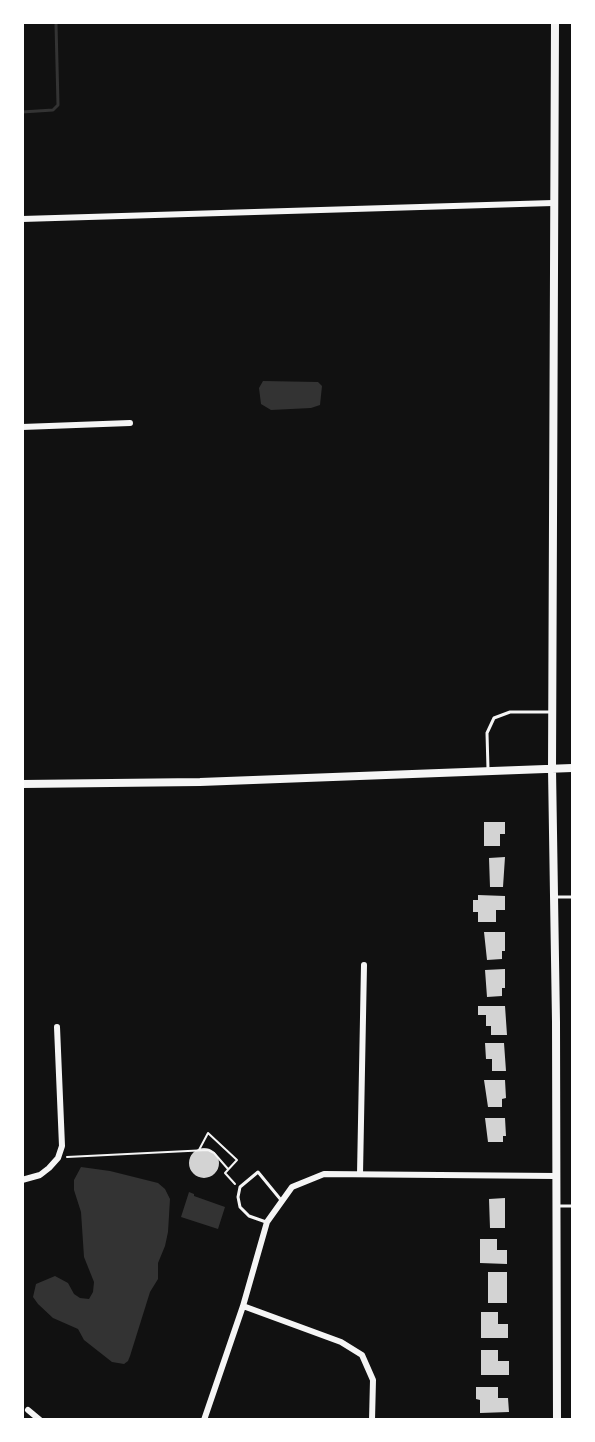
<!DOCTYPE html>
<style>
body{margin:0}
#map{position:relative;width:595px;height:1442px;overflow:hidden;background:#111;font-family:Cabin,sans-serif}
canvas{display:block}
.frame{position:absolute;inset:0;border:24px solid #fff;pointer-events:none}
</style>
<div id="map">
<canvas width="595" height="1442"></canvas>
<div class="frame"></div>
</div>
<script>
const g = document.querySelector('canvas').getContext('2d');
g.lineJoin = 'round';
function fill(path, color) {
  g.fillStyle = color;
  g.fill(path, 'evenodd');
}
function poly(rows) {
  const path = new Path2D();
  for (const r of rows) {
    if (r.length === 3) {
      path.moveTo(r[0] + r[2], r[1]);
      path.arc(r[0], r[1], r[2], 0, 2 * Math.PI);
      continue;
    }
    path.moveTo(r[0], r[1]);
    for (let i = 2; i < r.length; i += 2) path.lineTo(r[i], r[i + 1]);
  }
  return path;
}
function stroke(path, color, width, dash) {
  g.strokeStyle = color;
  g.lineWidth = width;
  g.lineCap = dash ? 'butt' : 'round';
  g.setLineDash(dash || []);
  g.stroke(path);
}
fill(poly([
 [263,381,318,382,322,386,320,405,311,408,271,410,261,404,259,388],
 [81,1167,110,1171,158,1183,165,1189,170,1199,168,1232,165,1246,158,1263,158,1279,150,1292,130,1356,128,1361,124,1364,112,1362,84,1340,78,1329,53,1318,38,1304,33,1297,36,1284,55,1276,68,1283,74,1294,80,1298,89,1299,93,1292,94,1282,84,1257,81,1212,74,1190,74,1180],
 [189,1192,194,1194,194,1196,225,1207,218,1229,181,1217]
]), '#333');
stroke(poly([
 [22,112,53,110,58,105,56,24]
]), '#333', 3);
fill(poly([
 [484,822,505,822,505,834,500,834,500,846,484,846],
 [505,857,503,887,490,887,489,858],
 [478,895,505,896,505,910,496,910,496,922,478,922,478,912,473,912,473,900,478,900],
 [484,932,505,932,505,951,502,951,502,959,487,960],
 [505,969,505,988,502,988,502,996,487,997,485,970],
 [478,1006,505,1006,507,1035,491,1035,491,1026,486,1026,486,1015,478,1015],
 [485,1043,504,1043,506,1071,492,1071,492,1059,486,1059],
 [484,1080,505,1080,506,1098,502,1099,502,1107,488,1107],
 [485,1118,505,1118,506,1136,503,1136,503,1142,488,1142],
 [204,1163,15],
 [505,1198,505,1228,490,1228,489,1199],
 [480,1239,497,1239,497,1250,507,1250,507,1264,480,1263],
 [488,1272,507,1272,507,1303,488,1303],
 [481,1312,498,1312,498,1324,508,1324,508,1338,481,1338],
 [481,1350,498,1350,498,1361,509,1361,509,1375,481,1375],
 [476,1387,498,1387,498,1398,508,1398,509,1412,480,1413,480,1400,476,1399]
]), '#d3d3d3');
stroke(poly([
 [199,1150,208,1133,237,1160,225,1173,235,1184],
 [67,1157,208,1150,214,1153,228,1169]
]), '#f5f5f5', 2);
stroke(poly([
 [488,769,487,733,494,718,510,712,550,712],
 [556,897,572,897],
 [558,1206,572,1206],
 [266,1222,249,1216,240,1207,238,1197,240,1187,258,1172,281,1200]
]), '#f5f5f5', 3);
stroke(poly([
 [22,219,553,203],
 [22,427,130,423],
 [360,1174,364,965],
 [22,1180,40,1175,49,1168,58,1158,62,1146,57,1027],
 [243,1306,341,1342,362,1355,373,1380,372,1420],
 [28,1410,40,1420],
 [204,1420,243,1306,267,1222,292,1187,324,1174,555,1176]
]), '#f5f5f5', 6);
stroke(poly([
 [555,22,552,769,556,1022,557,1420],
 [22,784,200,782,572,768]
]), '#f5f5f5', 8);
</script>
